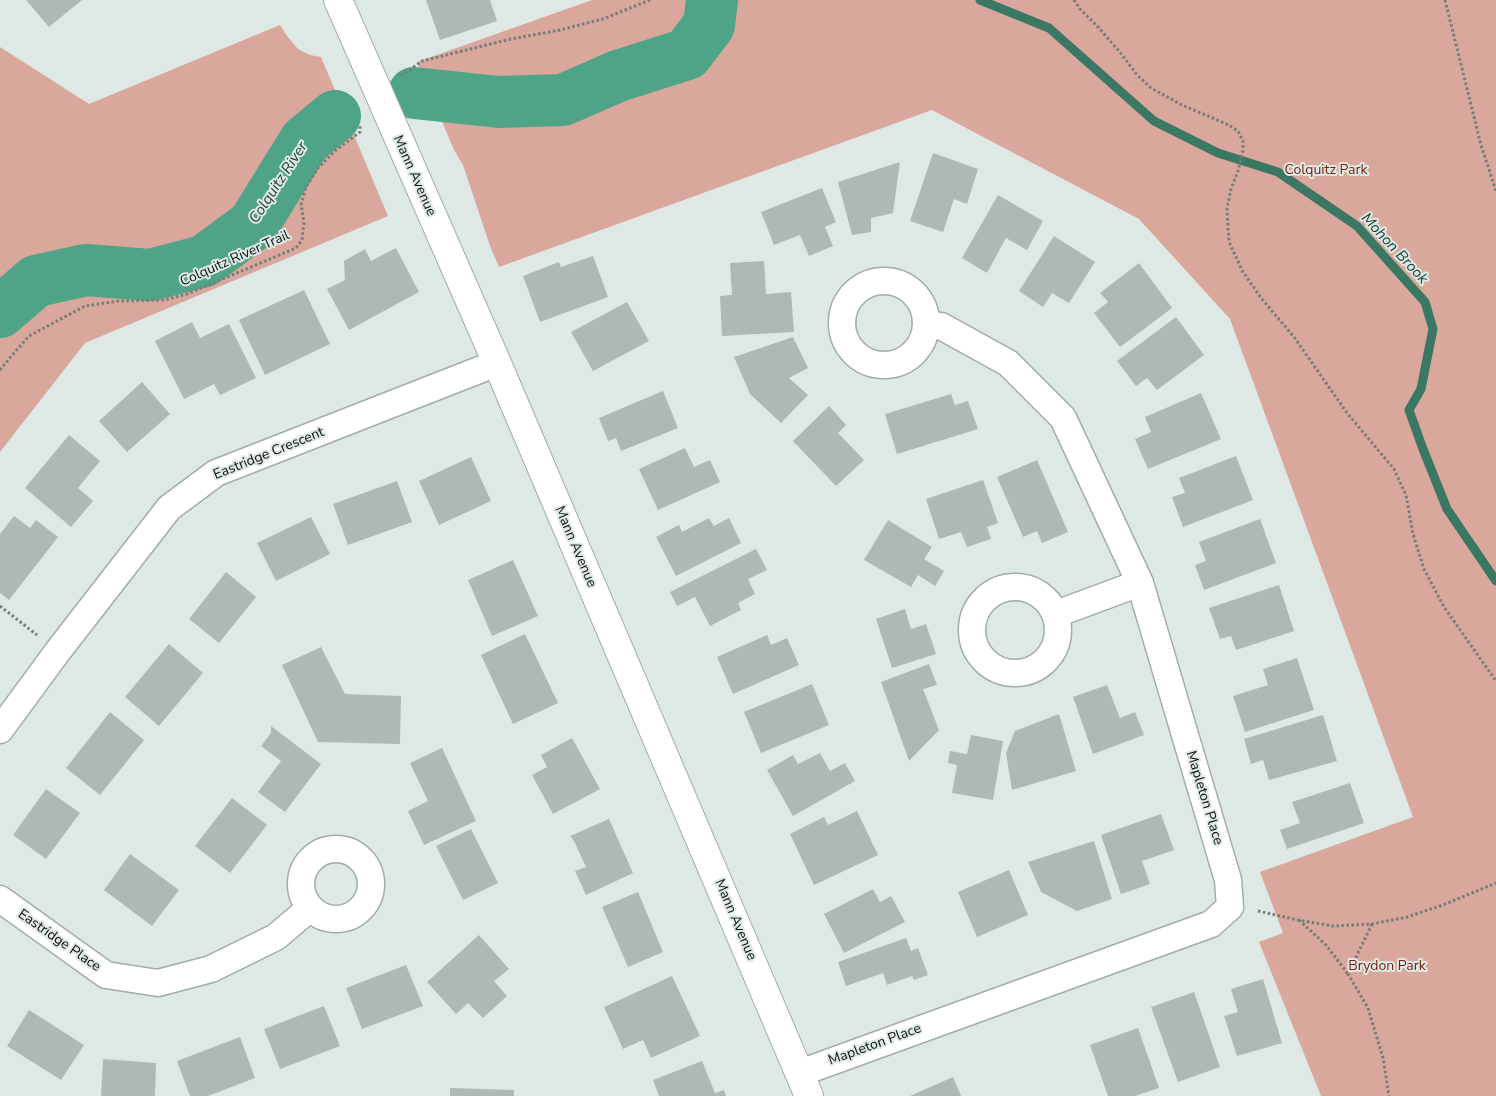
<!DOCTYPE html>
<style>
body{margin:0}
canvas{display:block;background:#dee9e5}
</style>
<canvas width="1496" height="1096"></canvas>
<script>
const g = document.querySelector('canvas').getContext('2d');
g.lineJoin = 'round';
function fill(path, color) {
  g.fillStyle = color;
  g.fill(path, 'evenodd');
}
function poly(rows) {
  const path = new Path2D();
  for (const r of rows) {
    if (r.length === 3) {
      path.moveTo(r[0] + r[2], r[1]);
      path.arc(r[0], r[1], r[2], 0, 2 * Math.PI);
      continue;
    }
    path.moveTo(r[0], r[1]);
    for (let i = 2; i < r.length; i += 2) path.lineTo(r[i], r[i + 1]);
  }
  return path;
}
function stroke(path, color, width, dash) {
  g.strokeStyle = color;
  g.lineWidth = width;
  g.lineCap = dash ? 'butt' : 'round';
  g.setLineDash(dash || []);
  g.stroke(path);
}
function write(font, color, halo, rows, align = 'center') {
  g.font = font + ' "Nunito Sans",sans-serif';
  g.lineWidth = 4;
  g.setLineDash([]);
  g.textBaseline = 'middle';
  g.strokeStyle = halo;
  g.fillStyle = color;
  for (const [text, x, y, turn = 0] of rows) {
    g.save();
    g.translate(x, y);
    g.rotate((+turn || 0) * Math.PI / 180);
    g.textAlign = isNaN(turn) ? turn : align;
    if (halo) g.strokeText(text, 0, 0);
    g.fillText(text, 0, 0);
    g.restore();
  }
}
fill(poly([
 [592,0,1496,0,1496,1096,1321,1096,1259,942,1283,933,1260,872,1413,817,1230,319,1139,219,932,110,499,267,490,246,463,165,454,150,417,62],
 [280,25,287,36,298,49,310,55,321,57,388,216,85,343,0,452,0,47,89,104]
]), '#d9a79b');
stroke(poly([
 [980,0,1049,28,1154,121,1218,153,1278,172,1357,226,1425,302,1433,329,1421,389,1409,410,1423,449,1447,509,1496,581]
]), '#3b7863', 9);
stroke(poly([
 [414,93,499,102,563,100,618,76,687,54,709,25,712,0],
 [0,312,36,281,86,270,150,275,204,261,253,225,305,141,335,116]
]), '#4fa488', 52);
fill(poly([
 [26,0,82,0,49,27],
 [426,0,490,0,497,21,440,40],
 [933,153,978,169,967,204,954,199,943,232,910,221],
 [900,162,893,213,871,218,871,232,852,235,838,182],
 [822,188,836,222,825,227,833,246,809,256,800,235,774,245,761,212],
 [998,195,1043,221,1027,250,1006,238,987,273,962,258],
 [1054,236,1095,262,1069,303,1052,293,1043,307,1019,291],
 [396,248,419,292,349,330,327,289,345,280,344,261,365,249,371,261],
 [593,256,608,297,540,322,523,276,559,262,561,267],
 [764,261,766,294,791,292,794,332,722,336,720,296,732,295,730,263],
 [1139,263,1172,308,1120,347,1094,313,1108,302,1100,293],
 [304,290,330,344,265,375,239,320],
 [627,302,649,341,593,371,571,332],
 [1176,317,1204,355,1157,390,1147,378,1136,386,1117,361],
 [192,322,200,338,229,324,256,378,220,395,214,384,184,399,155,341],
 [793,337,808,368,789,378,808,395,781,423,750,394,734,357],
 [142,382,170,414,127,452,99,421],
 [663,391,678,428,621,451,616,438,608,441,599,418],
 [1201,393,1221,439,1148,469,1135,439,1151,432,1145,417],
 [951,394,955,405,968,401,978,429,897,454,885,414],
 [829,406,846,425,838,433,864,460,836,486,793,441],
 [69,435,100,461,78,488,93,501,71,527,25,488],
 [685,448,694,467,710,460,720,482,658,510,639,469],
 [1236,456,1253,500,1183,527,1172,497,1185,493,1179,478],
 [471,457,491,501,439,525,419,481],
 [1037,460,1068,532,1042,543,1037,531,1023,537,997,477],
 [983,480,998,523,987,527,991,539,967,547,961,532,939,539,926,499],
 [397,481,412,522,348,545,333,504],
 [14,516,30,528,36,520,58,537,9,600,0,593,0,534],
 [311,517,330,554,276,581,257,543],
 [709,518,714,526,729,518,741,543,676,576,656,537,679,525,682,532],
 [1260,519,1276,563,1204,590,1195,565,1206,561,1199,542],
 [888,520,932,547,924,559,944,571,935,586,918,575,911,587,864,560],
 [756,549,767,570,748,579,755,594,738,603,741,610,710,626,695,597,677,606,670,592],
 [513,560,538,616,492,636,468,580],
 [226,572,256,597,219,643,189,619],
 [1279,585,1294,631,1236,650,1231,636,1220,639,1209,608],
 [905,609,911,629,926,624,936,654,892,668,876,619],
 [525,634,558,703,513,724,481,655],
 [767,635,771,645,787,638,799,665,733,694,717,657],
 [169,644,203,673,159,726,125,697],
 [321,647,345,694,401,696,400,744,318,742,282,665],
 [1297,658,1314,710,1245,732,1233,696,1268,685,1263,669],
 [929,664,937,685,923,689,939,730,909,761,881,682],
 [812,684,829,725,761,753,744,712],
 [1107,685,1120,718,1135,712,1144,735,1093,754,1073,697],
 [110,712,144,740,100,795,66,768],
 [1059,714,1076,771,1012,790,1006,753,1015,731],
 [1323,715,1337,761,1269,780,1263,760,1251,764,1244,739],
 [271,726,321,764,285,812,258,792,281,761,261,746,271,733],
 [971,735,1003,741,993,800,952,793,957,765,948,763,950,751,967,754],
 [572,738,600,789,553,814,532,775,547,767,541,755],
 [442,748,476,821,424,845,408,811,428,801,410,763],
 [820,753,830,771,845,763,855,781,793,816,767,770,793,755,798,764],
 [1350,783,1364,823,1287,849,1280,830,1300,823,1292,802],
 [46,789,80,813,46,859,13,835],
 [232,798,267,825,230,873,195,846],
 [857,811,878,855,814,885,790,834,824,817,828,825],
 [1161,814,1174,850,1142,861,1150,884,1121,894,1101,835],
 [609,819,633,873,586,895,575,871,586,867,574,841,570,836],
 [471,829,498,883,463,900,436,846],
 [1094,841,1112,899,1077,911,1041,892,1028,862],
 [130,854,179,890,152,926,104,890],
 [1009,870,1028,915,977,937,958,892],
 [873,889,880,902,891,896,905,922,844,953,824,914],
 [638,892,663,952,628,967,602,907],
 [479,935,509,969,494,981,507,996,483,1018,468,1003,456,1014,427,982],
 [906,938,911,951,918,948,928,975,914,980,912,976,887,985,883,973,846,986,838,962],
 [406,965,423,1006,362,1029,346,988],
 [672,976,700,1036,651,1058,643,1040,623,1049,604,1007],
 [1263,979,1282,1043,1237,1056,1224,1016,1238,1012,1231,989],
 [1194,992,1220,1067,1178,1082,1151,1007],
 [324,1006,340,1046,280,1069,264,1029],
 [29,1010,84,1045,61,1080,7,1046],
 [1138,1028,1159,1088,1135,1096,1108,1096,1090,1045],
 [240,1037,255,1078,208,1096,190,1096,177,1061],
 [103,1059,156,1063,155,1096,101,1096],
 [702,1061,715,1093,724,1090,726,1096,659,1096,653,1080],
 [953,1077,961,1096,910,1096],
 [450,1088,514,1090,514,1096,450,1096]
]), '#aeb9b4');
const street = poly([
 [884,323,42],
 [1015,630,43],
 [1056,614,1140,583],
 [0,730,58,651,169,508,216,473,497,363],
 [336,884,35],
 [0,899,106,975,158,983,211,969,276,937,310,908],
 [800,1073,1211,924,1230,907,1228,880,1140,583,1063,418,1008,363,941,326,927,324]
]);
const secondary = poly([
 [338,0,497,363,809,1096]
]);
stroke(street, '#a2aca8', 29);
stroke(secondary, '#a2aca8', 30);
stroke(poly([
 [1074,0,1080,9,1097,26,1119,51,1137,75,1151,88,1182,105,1229,125,1238,131,1243,141,1243,150,1238,171,1231,189,1227,209,1229,242,1243,272,1261,298,1294,337,1347,413,1394,469,1406,495,1413,534,1424,569,1444,607,1496,681],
 [1445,0,1481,145,1496,191],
 [401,76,422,61,511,39,560,30,603,19,650,0],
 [0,370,14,353,29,336,85,306,119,301,164,300,187,294,296,248,302,240,304,222,301,205,306,187,318,168,336,150,360,132,360,124],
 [0,606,37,635],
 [1258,911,1298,920,1333,926,1372,924,1407,917,1443,905,1496,883],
 [1299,920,1326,945,1348,974],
 [1372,924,1348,974,1368,1008,1383,1058,1389,1096]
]), '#757d7a', 3, [2.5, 2.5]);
stroke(street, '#fff', 26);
stroke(secondary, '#fff', 28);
write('14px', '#751e0b', '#dee9e5', [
 ["Colquitz Park",1326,171],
 ["Brydon Park",1387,967]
]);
write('14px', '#0c100e', '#dee9e5', [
 ["Mann Avenue",414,176,66],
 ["Colquitz River Trail",235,259,-24],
 ["Eastridge Crescent",269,454,-22],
 ["Mann Avenue",575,547,67],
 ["Mapleton Place",1204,798,73],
 ["Mann Avenue",735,920,67],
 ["Eastridge Place",59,941,35],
 ["Mapleton Place",875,1045,-20]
]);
write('italic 15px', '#1a4134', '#dee9e5', [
 ["Colquitz River",279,183,-57],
 ["Mohon Brook",1394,249,47]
]);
</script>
